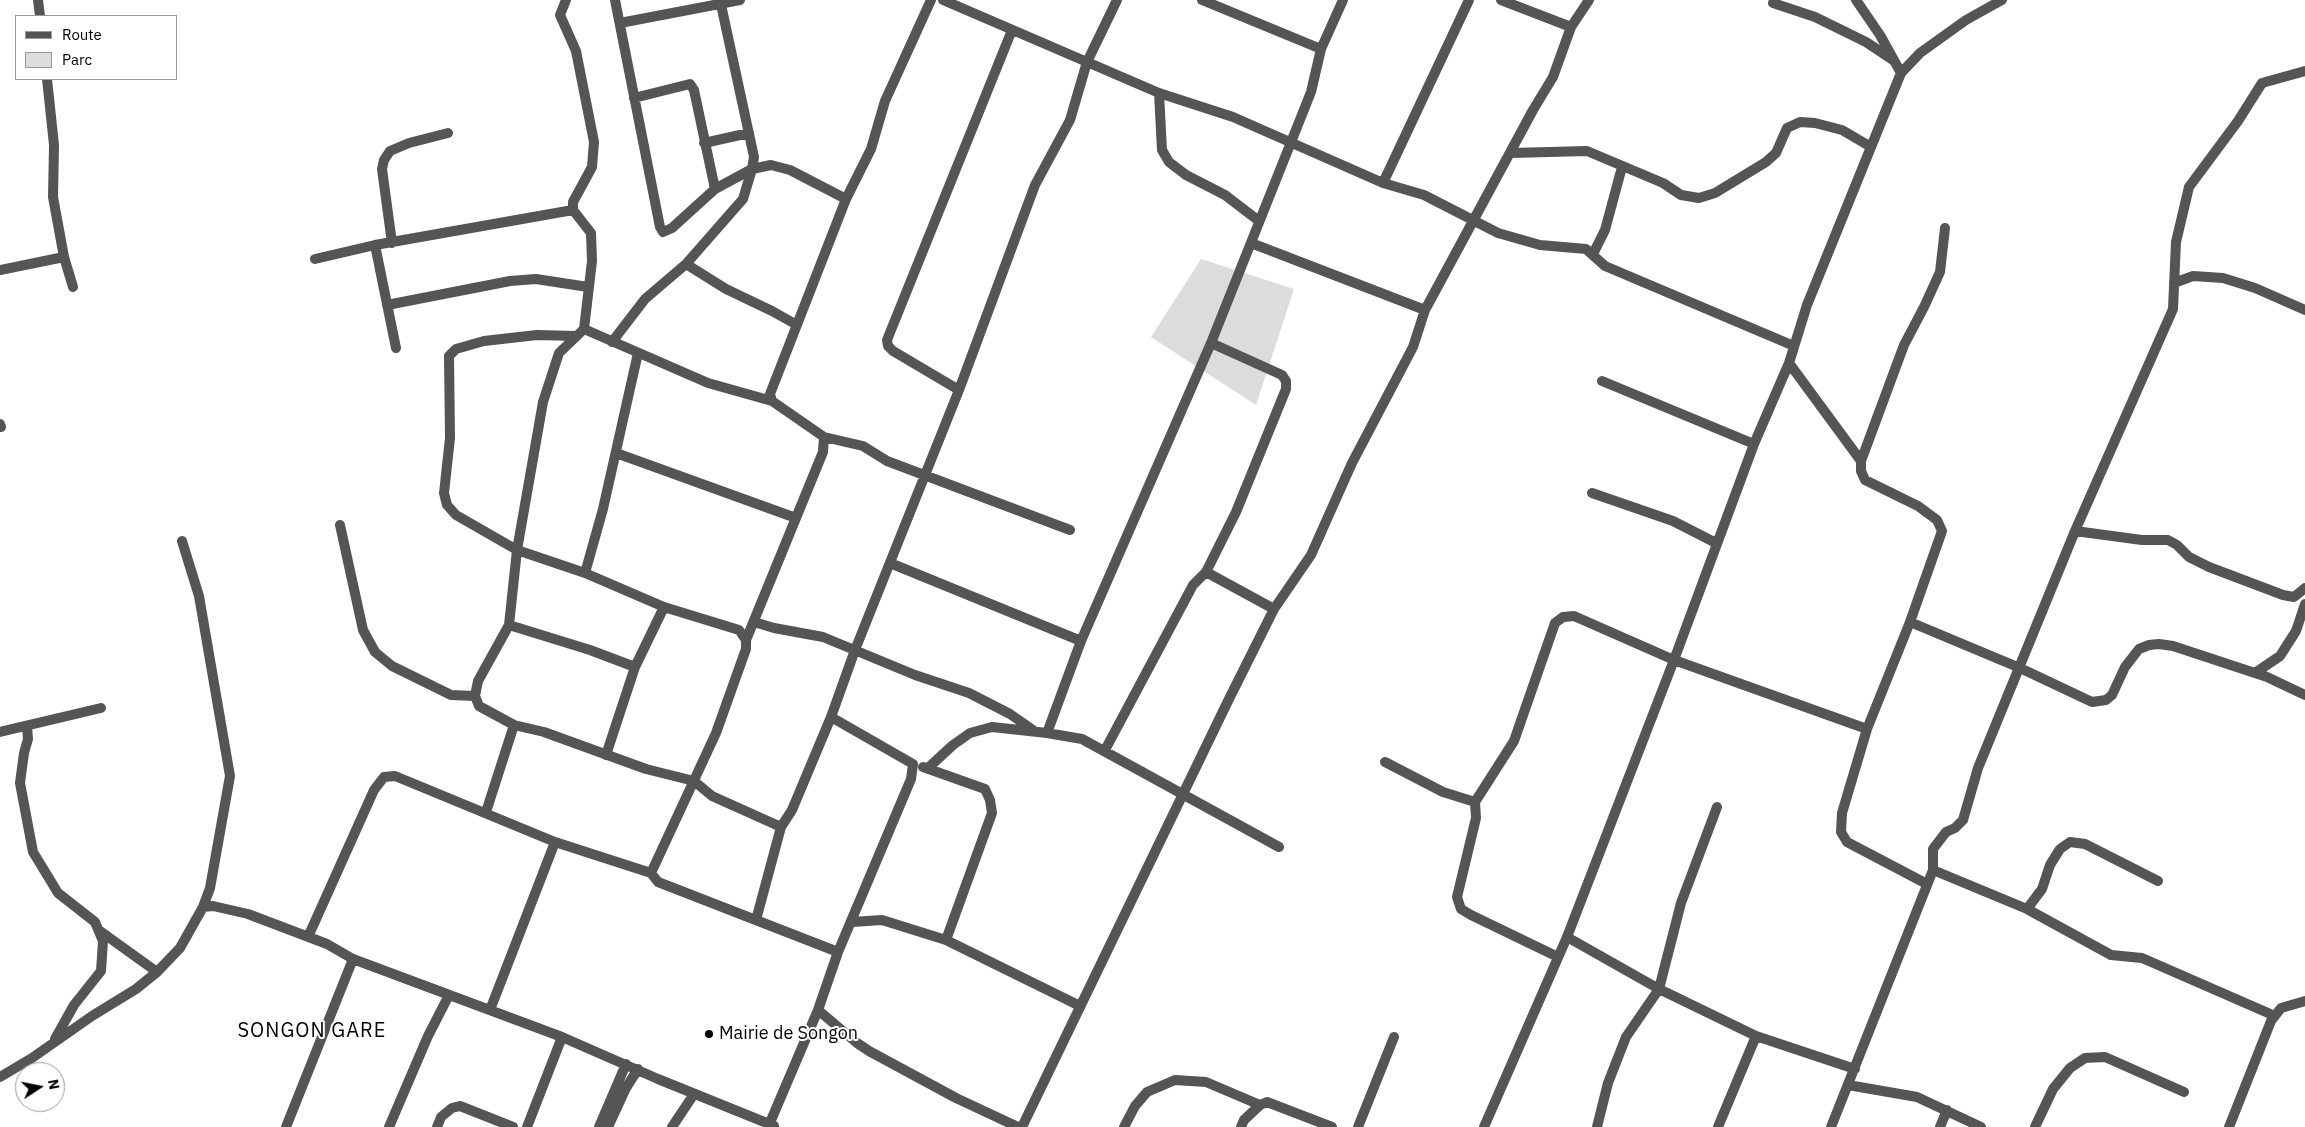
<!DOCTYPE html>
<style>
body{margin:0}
#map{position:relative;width:2305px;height:1127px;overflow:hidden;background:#fff;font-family:"IBM Plex Sans",sans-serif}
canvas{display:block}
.legend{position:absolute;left:15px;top:15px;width:162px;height:65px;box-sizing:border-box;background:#fff;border:1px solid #999;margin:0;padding:6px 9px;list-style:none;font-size:15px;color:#000}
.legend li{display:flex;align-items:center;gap:10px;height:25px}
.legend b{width:25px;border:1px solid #999}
.north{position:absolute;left:15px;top:1062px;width:50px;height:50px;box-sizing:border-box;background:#fff;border:1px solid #999;border-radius:50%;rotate:79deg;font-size:14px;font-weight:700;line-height:20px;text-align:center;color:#000}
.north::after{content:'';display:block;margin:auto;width:18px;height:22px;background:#000;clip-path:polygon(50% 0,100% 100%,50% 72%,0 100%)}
</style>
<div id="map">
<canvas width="2305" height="1127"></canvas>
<ul class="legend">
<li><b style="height:6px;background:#555"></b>Route</li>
<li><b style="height:14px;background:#dcdcdc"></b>Parc</li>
</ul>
<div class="north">N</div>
</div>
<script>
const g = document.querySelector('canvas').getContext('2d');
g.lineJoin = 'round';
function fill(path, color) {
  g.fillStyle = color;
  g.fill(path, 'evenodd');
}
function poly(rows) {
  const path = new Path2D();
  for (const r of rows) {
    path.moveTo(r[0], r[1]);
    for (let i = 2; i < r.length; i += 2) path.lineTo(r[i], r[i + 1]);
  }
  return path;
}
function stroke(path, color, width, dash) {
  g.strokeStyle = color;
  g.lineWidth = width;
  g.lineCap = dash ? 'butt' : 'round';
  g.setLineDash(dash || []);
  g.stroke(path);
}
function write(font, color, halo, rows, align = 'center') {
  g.font = font + ' "IBM Plex Sans",sans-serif';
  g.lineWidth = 4;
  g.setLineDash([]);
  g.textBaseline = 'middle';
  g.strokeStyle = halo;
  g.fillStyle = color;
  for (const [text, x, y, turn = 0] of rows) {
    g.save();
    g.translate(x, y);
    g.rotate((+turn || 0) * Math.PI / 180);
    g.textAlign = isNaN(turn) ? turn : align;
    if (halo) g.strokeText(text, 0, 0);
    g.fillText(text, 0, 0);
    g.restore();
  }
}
fill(poly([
 [1201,259,1294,289,1256,405,1151,337]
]), '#dcdcdc');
stroke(poly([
 [38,0,40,16],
 [566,0,560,15,576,51,594,142,592,167,573,202,573,210,591,233,592,261,584,329,559,353,543,402,517,550,509,625,478,681,475,696,479,706,514,725,544,732,646,769,694,781,712,796,781,827],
 [615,0,660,227,663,232,672,228,715,189,752,169,771,165,790,170,846,199],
 [943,0,1159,93,1233,117,1383,183,1424,195,1498,233,1540,245,1586,249,1605,266,1794,346],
 [1202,0,1321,49],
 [1501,0,1571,27],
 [1856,0,1880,35,1901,73],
 [1773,3,1815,17,1866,42,1893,60],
 [620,23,740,0],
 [47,79,54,145,53,197,64,257,73,287],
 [1159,93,1162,150,1169,162,1186,175,1225,195,1259,221],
 [634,98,690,84,694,90,715,189],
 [704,143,749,133],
 [1511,153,1587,151,1663,183,1681,195,1699,198,1715,193,1766,162,1776,153,1787,128,1800,122,1815,123,1842,130,1871,147],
 [1383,183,1469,0],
 [1945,228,1940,272,1924,307,1904,345,1861,461,1861,471,1865,480,1918,506,1937,520,1942,531,1910,622,2020,668,2092,702,2106,700,2112,695,2125,667,2139,649,2149,645,2159,644,2173,646,2267,677,2305,695],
 [392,243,382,169,384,160,390,151,409,143,448,133],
 [1251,243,1425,310],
 [375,245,396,348],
 [1593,254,1605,230,1622,167],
 [315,259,375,245,573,210],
 [686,264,726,289,772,311,797,325],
 [0,270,64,257],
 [2174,283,2193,276,2223,278,2255,288,2305,310],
 [387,305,510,281,536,279,588,287],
 [584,329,708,383,772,401],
 [576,336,537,335,484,341,456,349,449,356,450,438,444,493,447,505,456,515,517,550,585,573,664,607,739,630,746,640,746,649,716,733,651,873,658,882,838,952,818,1010,769,1125],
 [612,342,645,299,686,264,743,199,752,169,754,157,720,0],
 [1789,363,1861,461],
 [1602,381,1754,444],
 [959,390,893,351,888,346,887,340,1012,30],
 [0,424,1,427],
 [824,437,863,446,887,461,1070,530],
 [616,453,796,518],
 [1592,493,1673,521,1716,543],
 [340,525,363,630,375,652,392,666,451,695,475,696],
 [2075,531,2142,540,2168,540,2177,545,2189,557,2209,567,2283,595,2294,597,2305,588],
 [890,563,1081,641],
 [1206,572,1274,609],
 [585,573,603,509,638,353],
 [754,622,774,628,823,637,915,675,969,693,1010,714,1033,730],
 [1910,622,1867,729,1842,813,1841,832,1847,842,1927,884],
 [509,625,590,650,635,667],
 [746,640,823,452,824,437,772,401,770,394,846,199,871,149,885,101,931,0],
 [2255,673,2280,656,2296,631,2305,604],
 [27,726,28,739,24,753,20,783,33,852,58,893,95,922,103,941,101,971,74,1005,55,1039],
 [0,732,101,708],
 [1047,733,1081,641,1211,343,1311,92,1321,49,1343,0],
 [1105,750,1193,585,1206,572,1236,512,1286,389,1286,381,1282,375,1211,343],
 [606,755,635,667,664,607],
 [1385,762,1443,792,1475,802],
 [923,767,985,789,990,800,992,813,946,940],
 [928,768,953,745,970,733,992,727,1047,733,1082,739,1279,847],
 [486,812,514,725],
 [1933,870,2027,909,2111,955,2142,958,2275,1016],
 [203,907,213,906,248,914,327,944,353,959,562,1037,658,1079,774,1126],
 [2027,909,2042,889,2050,865,2060,849,2070,842,2085,844,2158,881],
 [756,920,781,827,792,810,831,717],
 [852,922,882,920,946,940,1080,1006],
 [100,931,157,972],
 [308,937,374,790,384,777,395,776,555,842],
 [1567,937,1659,989,1756,1036,1718,1127],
 [838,952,911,779,913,764,831,717,855,650,959,390,1035,185,1070,120,1087,62,1117,0],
 [1558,957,1471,915,1461,909,1457,897,1476,818,1475,802,1514,741,1555,623,1563,617,1574,616,1674,660,1867,729],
 [490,1010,555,842,651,873],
 [818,1010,857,1043,869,1051,956,1098,1018,1127],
 [1756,1036,1855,1069],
 [0,1077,32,1058,92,1016,136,989,157,972,180,948,203,907,210,888,230,776,199,596,182,541],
 [1848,1085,1917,1097,1981,1127],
 [286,1127,353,959],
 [389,1127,428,1036,449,995],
 [437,1127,441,1117,452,1108,460,1106,513,1127],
 [527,1127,562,1037],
 [599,1127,626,1064],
 [608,1127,626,1088,638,1069],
 [672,1127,694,1094],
 [1022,1127,1227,703,1274,609,1311,555,1352,463,1413,347,1425,310,1533,110,1553,77,1571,27,1589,0],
 [1124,1127,1135,1106,1147,1092,1175,1080,1206,1082,1260,1105],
 [1241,1127,1244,1120,1260,1105,1267,1102,1332,1127],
 [1358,1127,1394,1037],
 [1484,1127,1567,937,1674,660,1754,444,1789,363,1807,305,1901,73,1920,53,1966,20,2002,0],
 [1597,1127,1608,1083,1626,1037,1659,989,1681,903,1717,807],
 [1831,1127,1933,870,1933,849,1946,832,1955,828,1963,820,1978,768,2075,531,2173,309,2176,242,2189,187,2238,121,2262,83,2305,71],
 [1940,1127,1947,1110],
 [2035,1127,2053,1089,2070,1068,2085,1058,2105,1057,2184,1092],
 [2229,1127,2271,1021,2281,1008,2305,1001]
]), '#555', 10);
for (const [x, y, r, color] of [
 [709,1034,5,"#000"]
]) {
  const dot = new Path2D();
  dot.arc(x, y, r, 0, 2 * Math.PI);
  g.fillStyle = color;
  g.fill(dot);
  stroke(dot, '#fff', 2);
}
write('18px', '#000', '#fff', [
 ["Mairie de Songon",719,1034]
], 'left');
g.letterSpacing = '1px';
write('20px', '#000', '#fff', [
 ["SONGON GARE",312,1031]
]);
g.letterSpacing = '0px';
</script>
